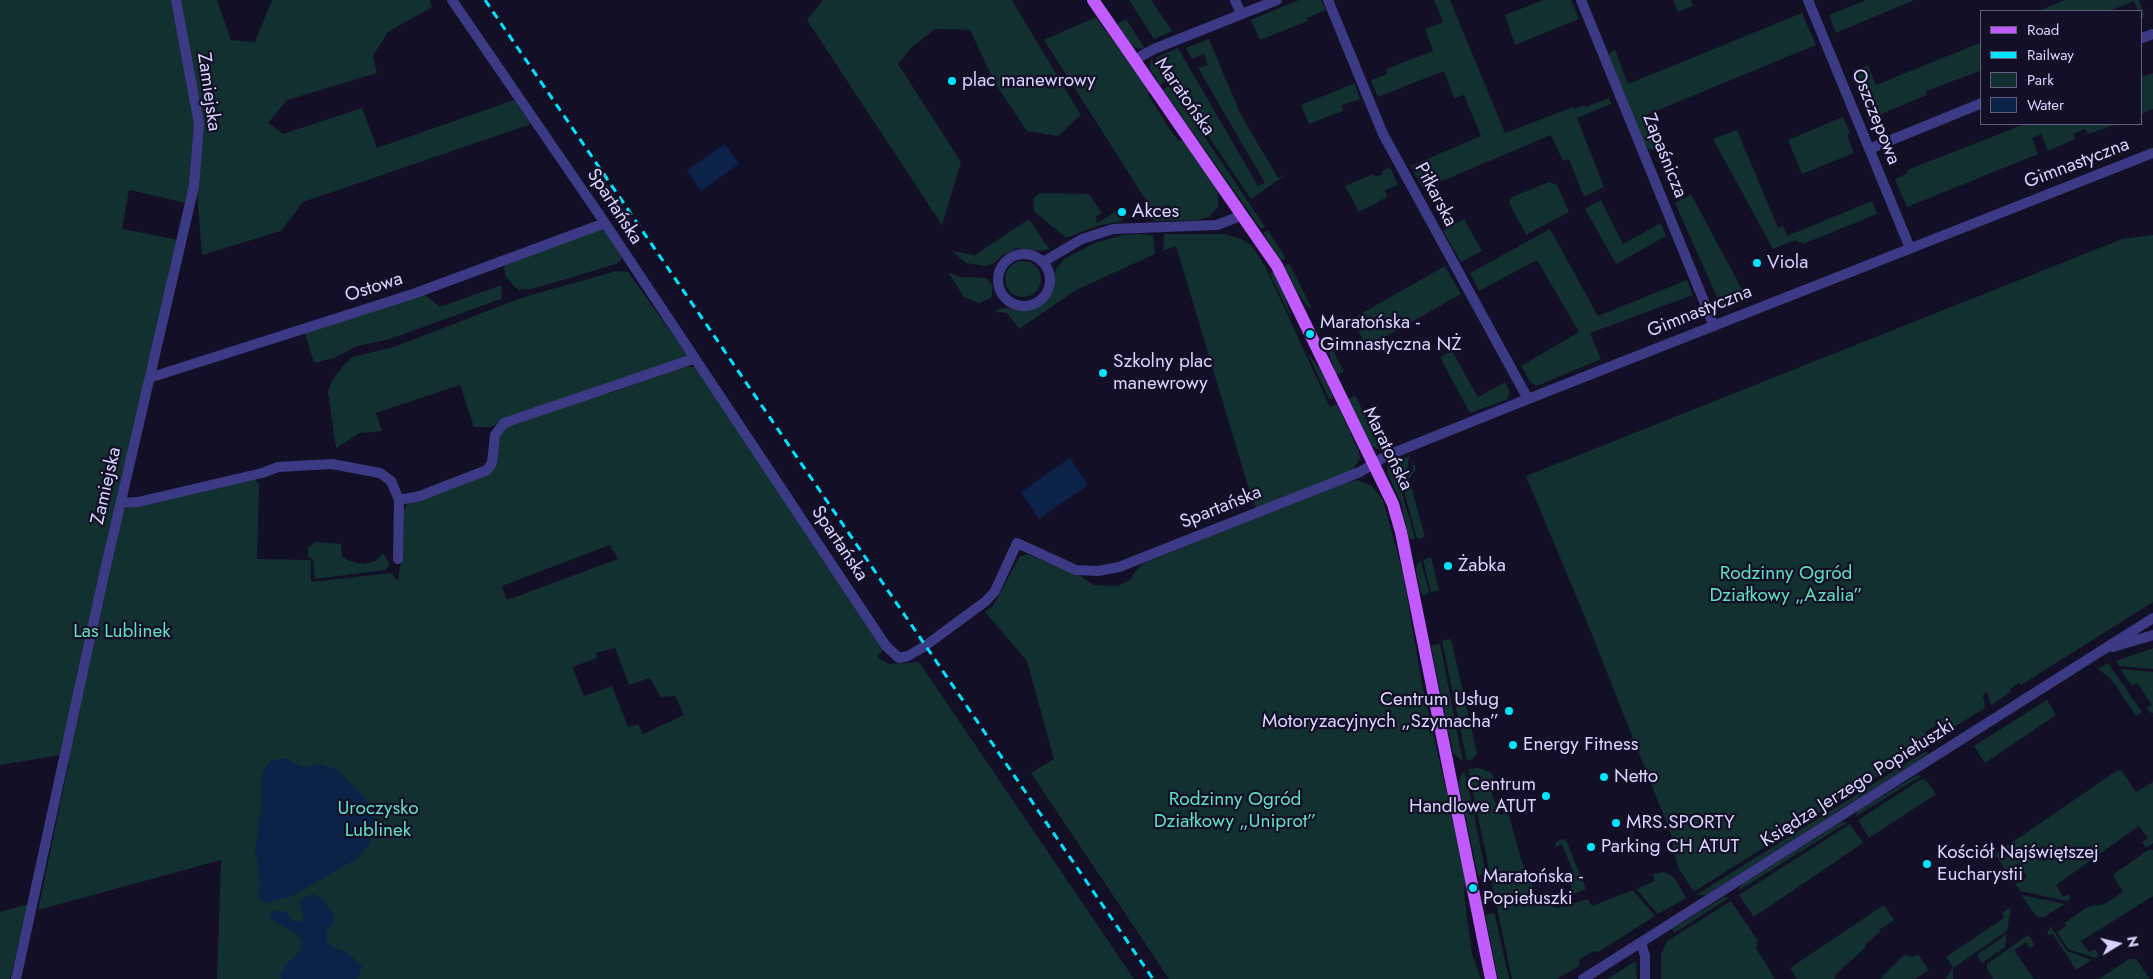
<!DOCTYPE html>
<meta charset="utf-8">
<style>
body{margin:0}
#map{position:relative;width:2153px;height:979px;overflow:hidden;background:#130f26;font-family:Jost,sans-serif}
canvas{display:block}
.legend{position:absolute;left:1980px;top:10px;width:162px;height:115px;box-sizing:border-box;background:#130f26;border:1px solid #625e7d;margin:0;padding:6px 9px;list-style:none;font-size:15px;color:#d9d4ff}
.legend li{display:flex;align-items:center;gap:10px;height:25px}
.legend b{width:25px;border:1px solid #625e7d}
.north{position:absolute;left:2093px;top:919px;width:50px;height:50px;-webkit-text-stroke:4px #130f26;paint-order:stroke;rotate:81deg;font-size:14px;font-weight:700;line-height:20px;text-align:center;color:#d9d4ff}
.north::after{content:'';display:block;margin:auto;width:18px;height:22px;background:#d9d4ff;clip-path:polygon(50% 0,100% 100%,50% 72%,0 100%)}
</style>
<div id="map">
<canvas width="2153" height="979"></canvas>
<ul class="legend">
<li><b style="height:6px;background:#c25bff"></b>Road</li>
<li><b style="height:6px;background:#00e5ff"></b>Railway</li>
<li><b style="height:14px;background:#12302f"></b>Park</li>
<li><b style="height:14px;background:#0c2248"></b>Water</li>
</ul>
<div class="north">N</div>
</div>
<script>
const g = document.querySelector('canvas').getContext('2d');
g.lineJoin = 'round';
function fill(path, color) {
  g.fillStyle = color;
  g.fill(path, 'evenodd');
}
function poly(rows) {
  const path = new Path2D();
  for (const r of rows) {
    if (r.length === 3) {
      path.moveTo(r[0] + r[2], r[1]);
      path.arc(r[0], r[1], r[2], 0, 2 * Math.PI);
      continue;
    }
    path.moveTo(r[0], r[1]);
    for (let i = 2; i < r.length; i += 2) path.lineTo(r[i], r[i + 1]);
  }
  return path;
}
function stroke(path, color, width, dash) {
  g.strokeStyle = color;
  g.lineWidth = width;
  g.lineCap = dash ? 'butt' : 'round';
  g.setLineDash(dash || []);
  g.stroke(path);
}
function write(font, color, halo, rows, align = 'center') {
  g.font = font + ' Jost,sans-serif';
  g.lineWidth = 4.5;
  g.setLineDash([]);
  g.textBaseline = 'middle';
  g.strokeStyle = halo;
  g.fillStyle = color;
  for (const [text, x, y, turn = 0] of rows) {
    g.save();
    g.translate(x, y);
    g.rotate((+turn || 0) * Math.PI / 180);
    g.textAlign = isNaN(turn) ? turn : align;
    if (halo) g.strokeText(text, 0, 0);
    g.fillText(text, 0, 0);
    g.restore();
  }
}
fill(poly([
 [0,0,174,0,196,124,190,186,186,203,129,190,122,229,179,240,120,498,125,509,254,478,259,484,257,559,311,560,311,582,391,573,398,581,402,553,401,515,408,503,490,471,497,464,496,451,503,421,491,427,474,427,460,385,376,413,382,431,360,433,336,448,328,392,332,381,342,367,352,357,394,347,524,297,616,271,628,272,688,356,606,385,608,394,681,366,694,367,700,373,883,650,877,657,889,664,919,662,1134,979,217,979,221,860,38,910,69,762,60,755,0,765],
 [610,545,618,559,507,600,502,586],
 [615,648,629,685,650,678,661,697,675,696,684,715,643,734,638,724,628,727,612,686,584,696,572,667,597,658,596,653],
 [180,0,217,0,231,40,255,42,272,0,430,0,432,7,388,32,373,56,377,73,287,100,268,123,283,134,362,108,377,148,514,100,531,124,303,202,281,231,202,255,197,193,202,124],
 [823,0,1012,0,1081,115,1058,136,1027,131,995,83,970,30,935,29,911,48,898,64,961,162,942,225,807,20],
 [1129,0,1151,0,1172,31,1154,39],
 [1299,0,1321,0,1326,10,1307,18,1308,21,1260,40,1251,20],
 [1434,0,1450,0,1505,133,1573,107,1574,109,1584,105,1586,107,1609,98,1611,104,1577,118,1604,187,1584,197,1569,159,1563,161,1551,135,1423,189,1411,166,1481,136,1464,95,1454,98,1444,71,1378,97,1371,80,1387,74,1386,69,1433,51,1425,29,1443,22],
 [1543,0,1571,0,1579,19,1515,45,1505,15],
 [1673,0,1691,0,1693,6,1678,12],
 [1866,0,1914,0,1836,33,1829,15],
 [2065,0,2139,0,2145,16,2142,18,2142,11,2138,11,2134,1,2109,11,2038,11],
 [1802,13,1816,45,1641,117,1655,150,1646,148,1609,56,1610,53,1615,50,1628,84],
 [1096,17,1150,92,1148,94,1170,130,1179,141,1183,139,1218,190,1218,207,1209,217,1197,220,1155,221,1140,211,1149,205,1044,40],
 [1126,19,1145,49,1136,48,1131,44,1117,24],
 [1209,39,1240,113,1278,178,1287,174,1251,199,1155,58,1178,48,1258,186,1265,183,1198,68,1208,65,1204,54,1192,59,1186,48],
 [1982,42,1982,70,1926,91,1927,95,1869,119,1855,83,1859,69,1868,65,1876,85],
 [1151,58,1167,80,1160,85,1150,69],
 [2153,73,2153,109,2142,114,2142,77],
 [1355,83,1360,99,1342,105,1343,111,1309,124,1301,105],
 [1170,85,1259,218,1265,227,1261,229,1163,90],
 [1843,117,1850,133,1847,135,1854,153,1802,174,1788,140],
 [2025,124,2116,124,2088,134,2085,129,2073,134,2075,139,2048,151,2041,134,2032,138,2038,154,1907,207,1895,179,1908,173,1907,170],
 [1737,130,1778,228,1783,226,1787,236,1872,201,1877,214,1803,244,1802,242,1798,243,1796,240,1773,249,1713,139],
 [1390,167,1398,185,1385,190,1387,197,1359,212,1345,186,1373,174,1375,177,1383,174,1382,171],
 [1549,182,1557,185,1569,212,1526,235,1509,202,1512,197],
 [1039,193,1089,194,1102,213,1095,217,1098,223,1116,211,1123,221,1097,226,1066,238,1034,211,1033,199],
 [1691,194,1747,299,1722,308,1675,203],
 [1601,200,1623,244,1661,223,1666,236,1616,264,1585,209],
 [1029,219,1049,249,1041,251,1017,248,1003,255,994,263,986,266,966,263,952,251,975,255],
 [1464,219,1482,251,1461,262,1443,231],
 [604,228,621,253,621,260,616,264,532,289,518,290,506,277,504,269,506,263],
 [1550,229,1598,316,1687,280,1693,295,1590,333,1601,359,1537,386,1530,382,1521,366,1579,332,1537,260,1479,291,1470,273],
 [1268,230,1285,257,1285,259,1281,261,1263,233],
 [1139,234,1153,235,1155,254,1076,290,1019,329,1007,313,997,312,996,310,1005,308,1024,311,1036,308,1050,295,1056,269,1064,259,1097,242,1123,235],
 [1164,234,1224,234,1241,239,1252,246,1266,268,1330,407,1337,404,1358,449,1360,458,1353,470,1256,509,1251,496,1176,246,1163,251],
 [2153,235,2153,602,2021,685,2019,683,2010,689,2011,692,1991,705,1987,692,1983,695,1985,708,1946,732,1942,722,1928,730,1925,732,1930,743,1695,891,1692,889,1679,869,1673,850,1673,839,1587,622,1526,476,2122,239],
 [1023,279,18],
 [1288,264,1290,265,1311,307,1309,308,1297,292,1284,267],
 [1445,266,1461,294,1367,347,1352,319],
 [1273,271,1281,284,1292,320,1270,274],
 [950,273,960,277,986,278,993,286,991,298,979,303,964,297,949,274],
 [502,285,501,299,387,340,357,346,334,358,314,363,305,333,423,293,440,307],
 [1328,340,1344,372,1336,375,1325,341],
 [1452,351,1478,397,1505,382,1509,390,1508,399,1470,413,1443,363,1441,357],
 [1307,352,1322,372,1334,399,1329,399],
 [1354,396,1356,397,1382,451,1371,446,1348,399],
 [1409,456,1408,466,1402,487,1392,465],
 [1413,460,1416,469,1409,479,1425,537,1417,539,1403,487,1409,470,1410,472,1413,471],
 [1388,464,1402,493,1415,539,1409,539,1401,503,1387,472],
 [1358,480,1372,486,1383,500,1403,573,1422,684,1466,878,1464,894,1472,954,1481,979,1169,979,1031,773,1054,759,1027,661,985,612,993,606,1020,556,1027,554,1080,576,1094,585,1117,586,1130,580,1136,570,1144,563,1342,484],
 [316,542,341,544,342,557,349,561,364,564,376,561,383,553,390,565,385,570,315,579,313,560,308,556,308,548],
 [1431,557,1439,590,1431,592,1423,560],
 [1421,561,1429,592,1424,596,1420,590,1416,570,1417,564],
 [1451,639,1477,753,1473,759,1467,761,1442,641],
 [1440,643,1463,762,1453,753,1431,646],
 [2153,648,2153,669,2119,666,2116,661],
 [2108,663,2142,712,2136,716,2111,679,2098,669],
 [2120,669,2153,672,2153,712,2152,714,2147,708,2152,705,2137,683,2132,686],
 [2047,700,2056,715,1985,763,1974,746],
 [1926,751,1928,754,1843,808,1706,895,1696,895],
 [1479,768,1490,772,1494,778,1487,781,1500,815,1508,812,1521,859,1537,897,1541,902,1557,908,1588,899,1592,906,1633,890,1655,916,1598,952,1593,951,1580,959,1579,966,1557,979,1512,979,1468,769],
 [2118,770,2122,771,2136,792,2153,782,2153,843,2146,848,2142,842,2148,838,2139,826,2056,885,2063,897,2068,894,2071,898,2067,901,2020,891,2015,884,2027,877,2019,863,2011,868,2013,871,2008,874,1995,854],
 [1465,771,1486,874,1478,876,1459,785,1460,776],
 [1917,775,1921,776,1855,817,1858,811],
 [1925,779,1936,794,1869,838,1858,820,1920,780],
 [1841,822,1848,822,1738,891,1741,885],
 [1850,824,1863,843,1754,917,1739,895],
 [1563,839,1566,840,1586,889,1574,894,1568,877,1574,874,1562,844,1555,847,1556,842],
 [2148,850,2153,850,2153,896,2081,941,2089,952,2095,949,2099,956,2095,958,2068,949,2057,932,2066,926,2065,923,2087,907,2105,904,2123,892,2113,875],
 [1664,872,1674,877,1686,898,1658,914,1636,889,1655,881,1653,874],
 [2021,895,2065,904,2044,917,2037,917],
 [1724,897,1729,898,1674,933,1672,929],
 [1731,901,1758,941,1756,948,1775,979,1661,979,1661,954,1667,941],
 [28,904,10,979,0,979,0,912],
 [1884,905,1894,920,1879,930,1880,932,1865,945,1866,947,1835,975,1836,977,1834,979,1797,979,1790,968],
 [2011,907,2007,931,1953,968,1953,979,1946,979,1953,967,1946,957,2004,918,2002,913],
 [1494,913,1495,915,1509,979,1498,979,1485,915],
 [2050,926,2067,951,2092,960,2076,970,2053,934,2047,935],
 [2007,934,2005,947,1982,963,1977,955],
 [2028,935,2035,945,2030,948,2026,942,2014,950,2034,979,1993,979,1987,969,1987,964],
 [1918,954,1929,970,1915,979,1880,979,1904,955,1913,957],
 [2129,959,2136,959,2150,979,2099,979],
 [1636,961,1637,979,1607,979]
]), '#12302f');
fill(poly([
 [725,144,739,164,701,191,687,170],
 [1070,458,1088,485,1039,519,1021,492],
 [285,758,303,767,320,764,339,771,370,804,374,816,374,828,370,842,358,858,294,895,266,903,259,899,260,880,255,850,262,801,261,778,266,766,272,761],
 [312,894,320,897,334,914,333,924,326,932,327,940,329,945,346,952,359,963,362,967,357,979,281,979,280,975,285,966,299,952,302,941,298,935,272,920,270,913,278,910,287,913,291,919,299,922,303,920,304,915,299,901]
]), '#0c2248');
stroke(poly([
 [452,0,605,223,886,646,899,658,908,656,925,646,986,601,995,591,1017,543,1076,570,1098,571,1119,567,1360,472,1386,456,1528,399,2153,153],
 [1235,0,1241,14],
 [1328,0,1383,134,1528,399],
 [1581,0,1714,326],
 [1808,0,1910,248],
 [2142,38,2153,34],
 [1134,60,1154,49,1277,0],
 [1869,149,1982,103],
 [1024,280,26],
 [1043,262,1082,239,1113,229,1217,225,1243,215],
 [152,377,413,294,605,223],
 [121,503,138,502,262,473,278,467,332,464,380,473,391,481,399,500],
 [398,559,399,500,420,496,487,470,492,463,495,435,504,423,693,359],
 [2113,647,2153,635],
 [1641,942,1645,956,1645,979],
 [16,979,103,579,194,186,199,124,176,0],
 [1583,979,2153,618]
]), '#3d3a85', 10);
stroke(poly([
 [1093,0,1277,266,1393,504,1401,532,1491,979]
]), '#c25bff', 12);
stroke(poly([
 [485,0,1153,979]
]), '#00e5ff', 3, [8, 6]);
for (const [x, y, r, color] of [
 [952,81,5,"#00e5ff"],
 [1122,212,5,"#00e5ff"],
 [1757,263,5,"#00e5ff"],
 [1310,334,5,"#00e5ff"],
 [1103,373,5,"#00e5ff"],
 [1448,566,5,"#00e5ff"],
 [1509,711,5,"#00e5ff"],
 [1513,745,5,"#00e5ff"],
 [1604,777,5,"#00e5ff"],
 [1546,796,5,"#00e5ff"],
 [1616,823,5,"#00e5ff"],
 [1591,847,5,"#00e5ff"],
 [1927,864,5,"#00e5ff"],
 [1473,888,5,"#00e5ff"]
]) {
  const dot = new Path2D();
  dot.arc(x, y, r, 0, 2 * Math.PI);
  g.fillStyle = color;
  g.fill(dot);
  stroke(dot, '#130f26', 2);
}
write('19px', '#d9d4ff', '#130f26', [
 ["plac manewrowy",962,81],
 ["Akces",1132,212],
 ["Viola",1767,263],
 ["Maratońska -",1320,323],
 ["Gimnastyczna NŻ",1320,345],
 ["Szkolny plac",1113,362],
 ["manewrowy",1113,384],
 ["Żabka",1458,566],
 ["Centrum Usług",1499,700,"right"],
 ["Motoryzacyjnych „Szymacha”",1499,722,"right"],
 ["Energy Fitness",1523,745],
 ["Netto",1614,777],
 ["Centrum",1536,785,"right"],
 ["Handlowe ATUT",1536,807,"right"],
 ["MRS.SPORTY",1626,823],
 ["Parking CH ATUT",1601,847],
 ["Kościół Najświętszej",1937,853],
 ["Eucharystii",1937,875],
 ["Maratońska -",1483,877],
 ["Popiełuszki",1483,899]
], 'left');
write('19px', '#d9d4ff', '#130f26', [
 ["Zamiejska",208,92,82],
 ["Maratońska",1184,97,55],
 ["Oszczepowa",1875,117,68],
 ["Zapaśnicza",1664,156,68],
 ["Gimnastyczna",2077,164,-21],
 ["Piłkarska",1435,195,62],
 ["Spartańska",614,207,57],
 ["Ostowa",374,288,-18],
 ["Gimnastyczna",1700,312,-22],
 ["Maratońska",1387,449,64],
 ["Zamiejska",107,486,-77],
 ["Spartańska",1221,508,-22],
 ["Spartańska",839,544,56],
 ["Księdza Jerzego Popiełuszki",1858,784,-32]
]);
write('19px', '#5fe0c0', '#130f26', [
 ["Rodzinny Ogród",1786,574],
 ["Działkowy „Azalia”",1786,596],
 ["Las Lublinek",122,632],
 ["Rodzinny Ogród",1235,800],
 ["Działkowy „Uniprot”",1235,822],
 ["Uroczysko",378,809],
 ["Lublinek",378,831]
]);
</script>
